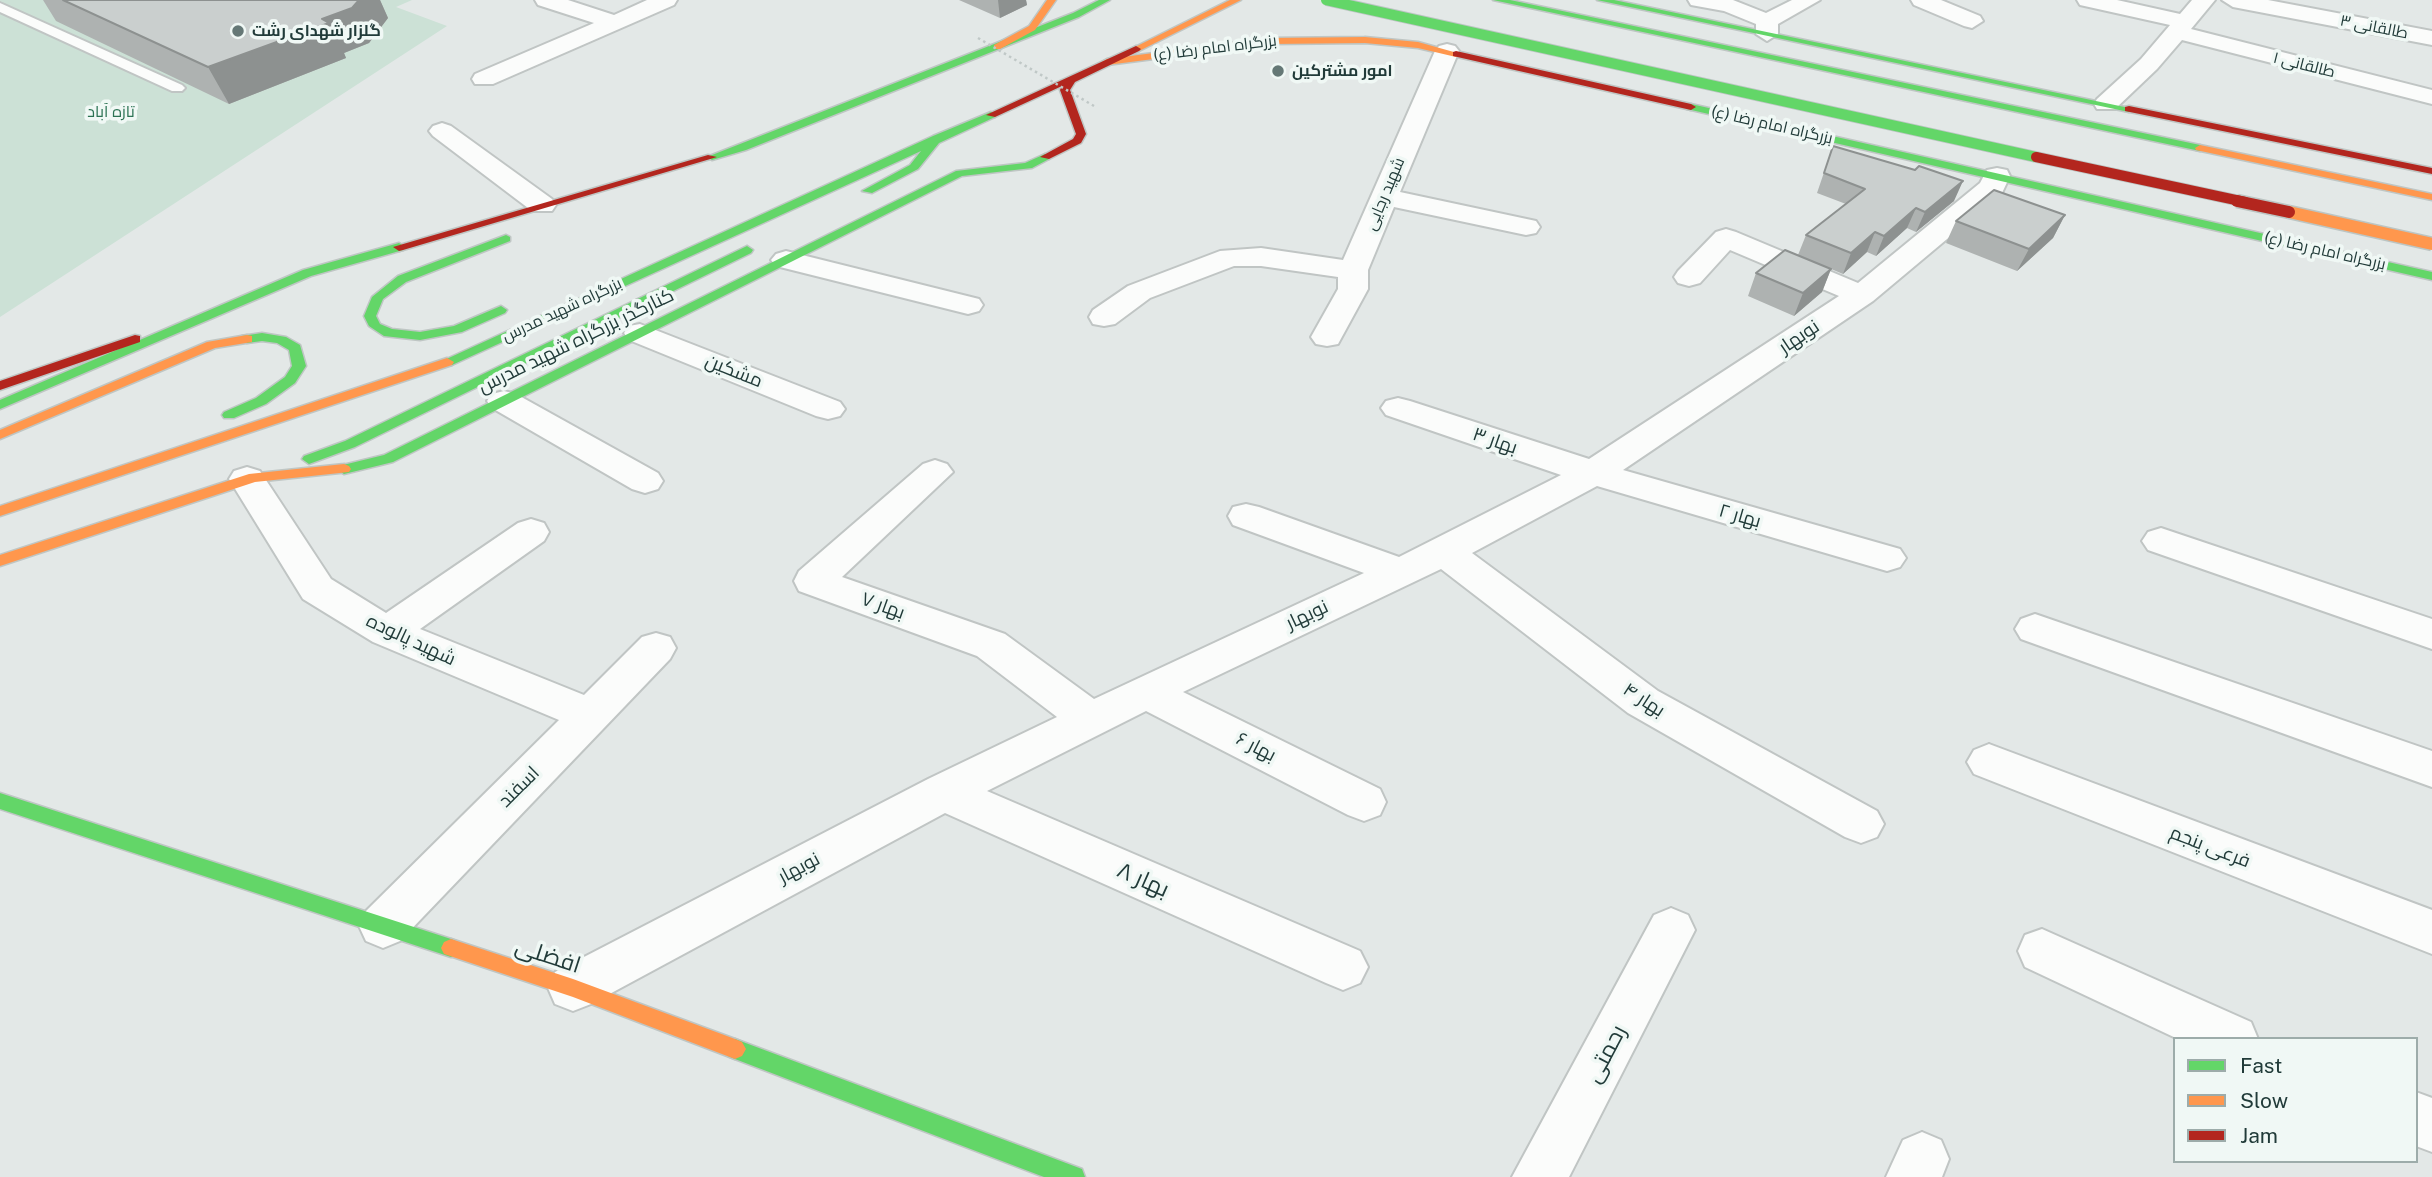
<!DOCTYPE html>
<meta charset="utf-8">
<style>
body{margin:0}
#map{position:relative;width:2432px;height:1177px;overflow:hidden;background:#e3e8e7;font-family:"Public Sans",sans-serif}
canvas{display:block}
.legend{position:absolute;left:2173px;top:1037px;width:245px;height:126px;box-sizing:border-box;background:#f0f8f5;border:2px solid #9dacaa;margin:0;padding:9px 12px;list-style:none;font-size:21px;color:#213b39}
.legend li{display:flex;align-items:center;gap:14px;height:35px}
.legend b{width:35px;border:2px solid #9dacaa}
</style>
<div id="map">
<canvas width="2432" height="1177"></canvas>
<ul class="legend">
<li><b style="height:9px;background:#63d668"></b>Fast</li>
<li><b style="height:9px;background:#ff974d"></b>Slow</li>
<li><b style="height:9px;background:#b3261e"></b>Jam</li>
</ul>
</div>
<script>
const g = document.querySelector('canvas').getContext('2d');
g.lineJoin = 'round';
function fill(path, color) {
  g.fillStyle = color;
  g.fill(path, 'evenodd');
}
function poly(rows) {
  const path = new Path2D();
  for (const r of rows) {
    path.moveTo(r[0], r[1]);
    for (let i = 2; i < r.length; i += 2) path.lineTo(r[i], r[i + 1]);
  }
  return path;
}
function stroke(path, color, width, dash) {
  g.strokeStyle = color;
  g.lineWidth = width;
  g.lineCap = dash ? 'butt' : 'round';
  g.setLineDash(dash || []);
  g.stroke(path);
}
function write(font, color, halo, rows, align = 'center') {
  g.font = font + ' "Public Sans",Cairo,sans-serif';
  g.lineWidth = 7;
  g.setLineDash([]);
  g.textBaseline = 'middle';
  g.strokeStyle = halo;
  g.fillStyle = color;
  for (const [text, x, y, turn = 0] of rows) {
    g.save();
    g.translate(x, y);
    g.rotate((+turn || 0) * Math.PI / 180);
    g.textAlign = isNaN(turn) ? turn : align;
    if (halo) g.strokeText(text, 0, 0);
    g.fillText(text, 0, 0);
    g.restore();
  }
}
fill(poly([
 [0,0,412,0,396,7,447,26,0,317]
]), '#cce1d6');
const lane = poly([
 [0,3,182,85,185,88,182,91,172,91,0,12,0,3]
]);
const street = poly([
 [535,0,568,0,614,15,647,0,677,0,674,5,493,84,475,84,472,79,475,74,594,23,538,5,535,0],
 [1688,0,1733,0,1766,13,1792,0,1820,0,1778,24,1778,34,1767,41,1756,34,1756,24,1724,11,1691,5,1688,0],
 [1911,0,1941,0,1980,16,1983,21,1972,28,1964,26,1914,5,1911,0],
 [2077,0,2117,0,2180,14,2192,0,2215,0,2191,29,2432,90,2432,104,2182,40,2157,69,2115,109,2097,109,2094,104,2097,99,2141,59,2170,25,2080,5,2077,0],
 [2222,0,2268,0,2432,31,2432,45,2233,7,2222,0],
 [1447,44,1455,46,1459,51,1400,192,1536,221,1540,227,1536,233,1526,235,1394,207,1368,270,1368,289,1338,344,1327,346,1316,344,1311,337,1338,289,1338,277,1261,266,1234,266,1150,298,1115,324,1104,326,1093,324,1089,317,1093,310,1128,286,1220,251,1261,248,1343,260,1435,51,1439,46,1447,44],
 [442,123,451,126,552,199,556,205,552,211,532,211,433,136,429,131,433,126,442,123],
 [1997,168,2007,170,2010,176,2002,193,1873,301,1623,470,1900,549,1906,558,1900,567,1887,571,1597,486,1472,553,1658,691,1877,811,1884,824,1877,837,1861,843,1845,837,1628,713,1441,569,1183,692,1380,789,1386,802,1380,815,1364,821,1348,815,1146,711,987,791,1360,951,1368,967,1360,983,1343,990,1326,983,945,813,591,1004,573,1011,555,1004,548,988,555,972,928,779,1057,717,977,656,799,591,794,581,799,571,923,464,935,460,947,464,953,472,842,577,1005,634,1094,699,1364,573,1233,525,1228,516,1233,507,1246,504,1259,507,1399,557,1561,475,1386,415,1381,408,1386,401,1398,398,1410,401,1589,459,1839,296,1730,250,1700,283,1689,286,1678,283,1674,277,1678,271,1716,232,1726,229,1736,232,1858,283,1980,183,1987,170,1997,168],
 [786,251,979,299,983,305,979,311,968,314,776,266,771,260,776,254,786,251],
 [640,324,840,402,845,409,840,416,828,419,816,416,629,340,624,333,629,326,640,324],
 [504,391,516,394,658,473,663,481,658,489,645,493,632,489,492,408,487,401,492,394,504,391],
 [247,467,260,471,331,579,386,613,518,523,531,519,544,523,549,532,544,541,420,629,584,695,642,637,656,633,670,637,676,648,670,659,400,941,383,948,366,941,359,926,366,911,559,720,373,642,303,599,229,479,234,471,247,467],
 [2161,528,2432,619,2432,649,2148,550,2142,541,2148,532,2161,528],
 [2035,614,2432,751,2432,787,2021,639,2015,629,2021,619,2035,614],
 [1989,744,2432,910,2432,954,1974,774,1967,762,1974,750,1989,744],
 [1671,908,1688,915,1695,930,1569,1177,1512,1177,1654,915,1671,908],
 [2042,929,2251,1022,2258,1039,2178,1039,2025,967,2018,951,2025,935,2042,929],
 [2416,1092,2432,1098,2432,1152,2416,1146,2416,1092],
 [1922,1132,1941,1140,1949,1159,1942,1177,1886,1177,1903,1140,1922,1132]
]);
const fast = poly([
 [1099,0,1110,0,1079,17,746,150,712,160,707,157,1073,13,1099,0],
 [1493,0,1510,0,2200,145,2205,148,2200,151,1493,0],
 [1597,0,1614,0,2134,109,2129,112,1597,0],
 [1691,104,2432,272,2432,280,1687,109,1686,107,1691,104],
 [991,112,996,115,995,117,939,143,918,169,872,193,862,191,910,165,921,151,452,365,442,365,440,362,933,136,991,112],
 [1045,154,1050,157,1049,159,1032,168,962,176,393,462,344,474,337,469,339,466,384,455,956,171,1025,163,1045,154],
 [506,235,510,237,510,241,406,282,383,299,376,316,380,324,392,329,420,332,454,326,501,306,507,310,505,313,462,332,420,340,384,336,369,326,364,316,372,297,398,276,506,235],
 [399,243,405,247,403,250,311,276,0,409,0,400,303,270,399,243],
 [747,246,753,250,751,253,355,447,309,464,302,459,304,456,345,441,747,246],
 [262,333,286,337,300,345,306,366,295,383,266,404,234,418,224,418,222,415,224,412,256,398,285,377,292,366,289,350,277,343,262,341,247,343,241,339,242,336,262,333],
 [0,793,451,939,458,942,461,948,458,954,451,957,0,809,0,793],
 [735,1039,1074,1166,1082,1169,1085,1177,1044,1177,735,1059,728,1056,724,1049,728,1042,735,1039]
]);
const slow = poly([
 [1047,0,1056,0,1035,30,1000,49,994,49,994,45,1029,26,1047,0],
 [1230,0,1241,0,1139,51,1131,49,1230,0],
 [1365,37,1418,42,1461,54,1456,57,1418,48,1365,43,1270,44,1107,65,1102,62,1107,59,1270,38,1365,37],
 [2200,145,2432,194,2432,200,2196,150,2195,148,2200,145],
 [247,335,252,336,252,342,215,348,0,439,0,430,207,342,247,335],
 [447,358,454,362,452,365,0,516,0,506,447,358],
 [344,464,349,466,351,469,349,472,255,482,0,566,0,555,249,474,344,464],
 [451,939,573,979,735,1039,742,1042,746,1049,742,1056,735,1059,573,997,444,954,441,948,444,942,451,939]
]);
const jam = poly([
 [1136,46,1141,49,1139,51,1075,82,1070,90,1086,134,1081,143,1049,159,1040,157,1073,139,1076,134,1060,90,1062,86,995,117,986,115,1136,46],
 [1456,51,1691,104,1696,107,1691,110,1453,56,1453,52,1456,51],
 [2129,106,2432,168,2432,174,2125,111,2125,107,2129,106],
 [708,155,717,157,403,250,399,251,393,247,708,155],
 [135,335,140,336,140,342,0,390,0,381,135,335]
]);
stroke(lane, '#c0c5c4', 4);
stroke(street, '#c0c5c4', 4);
stroke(fast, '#bfc6c4', 3);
stroke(slow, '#bfc6c4', 3);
stroke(jam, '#bfc6c4', 3);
fill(lane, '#fbfcfb');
fill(street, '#fbfcfb');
fill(fast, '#63d668');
fill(slow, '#ff974d');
fill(jam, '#b3261e');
const fastBridge = poly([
 [1326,0,2036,157]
]);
const slowBridge = poly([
 [2289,212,2432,244]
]);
const jamBridgeFar1 = poly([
 [2036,157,2245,202]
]);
const jamBridge = poly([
 [2237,201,2289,212]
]);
stroke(fastBridge, '#bcc5c3', 12, []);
stroke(slowBridge, '#bcc5c3', 15, []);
stroke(jamBridgeFar1, '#bcc5c3', 12, []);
stroke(jamBridge, '#bcc5c3', 15, []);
stroke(poly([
 [978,38,1094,106]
]), '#c0c8c7', 2.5, [2.5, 3.5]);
stroke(fastBridge, '#63d668', 10);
stroke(slowBridge, '#ff974d', 12);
stroke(jamBridgeFar1, '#b3261e', 10);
stroke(jamBridge, '#b3261e', 12);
fill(poly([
 [43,0,380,0,388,18,369,43,344,53,346,58,229,104,56,21],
 [959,0,1026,0,1027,5,1000,18],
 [1833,146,1954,201,1916,232,1907,228,1876,256,1867,252,1843,274,1798,255,1806,235,1846,204,1817,193],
 [2065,215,2053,238,2017,271,1946,243,1956,221],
 [1831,269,1822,292,1794,316,1748,296,1756,273]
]), '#aeb2b1');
fill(poly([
 [359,0,380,0,388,18,369,43,344,53,346,58,229,104,208,67,322,19],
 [998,0,1026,0,1027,5,1000,18],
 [1963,181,1954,201,1916,232,1925,212],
 [1916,208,1907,228,1876,256,1884,236],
 [2065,215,2053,238,2017,271,2029,249],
 [1875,232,1867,252,1843,274,1851,253],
 [1831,269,1822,292,1794,316,1803,293]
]), '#8d9190');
const building = poly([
 [63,0,359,0,352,8,322,19,329,23,208,67,63,0],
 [1833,146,1915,170,1919,166,1963,181,1925,212,1916,208,1884,236,1875,232,1851,253,1806,235,1865,189,1824,173,1833,146],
 [1994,190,2065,215,2029,249,1956,221,1994,190],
 [1785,250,1831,269,1803,293,1756,273,1785,250]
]);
fill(building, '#cacfce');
stroke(building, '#8d9190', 2);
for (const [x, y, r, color] of [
 [238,31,7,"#657876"],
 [1278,71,7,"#657876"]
]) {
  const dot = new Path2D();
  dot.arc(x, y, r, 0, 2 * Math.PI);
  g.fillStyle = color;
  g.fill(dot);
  stroke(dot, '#f0f8f5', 2.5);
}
write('16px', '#213b39', '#f0f8f5', [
 ["طالقانی ۳",2374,27,11],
 ["بزرگراه امام رضا (ع)",1215,48,-7],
 ["طالقانی ۱",2304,65,14],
 ["بزرگراه امام رضا (ع)",1772,125,13],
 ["شهید رجایی",1385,194,-67],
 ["بزرگراه امام رضا (ع)",2325,251,13],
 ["بزرگراه شهید مدرس",562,310,-25]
]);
write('bold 16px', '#213b39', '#f0f8f5', [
 ["گلزار شهدای رشت",252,31],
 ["امور مشترکین",1292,71]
], 'left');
write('16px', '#2b7253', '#f0f8f5', [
 ["تازه آباد",111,112]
]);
write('19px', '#213b39', '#f0f8f5', [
 ["نوبهار",1799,337,-34],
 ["کنارگذر بزرگراه شهید مدرس",576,341,-26],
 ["مشکین",734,371,22],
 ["بهار ۳",1495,441,19],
 ["بهار ۲",1740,516,16],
 ["بهار ۷",883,606,20],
 ["نوبهار",1307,615,-25],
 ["شهید پالوده",411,640,25],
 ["بهار ۴",1644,700,33],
 ["بهار ۶",1256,747,27],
 ["اسفند",519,787,-45],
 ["فرعی پنجم",2210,847,21],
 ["نوبهار",799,868,-28]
]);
write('23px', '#213b39', '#f0f8f5', [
 ["بهار ۸",1143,880,24],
 ["افضلی",548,956,18],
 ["رحمتی",1606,1054,-62]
]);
</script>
